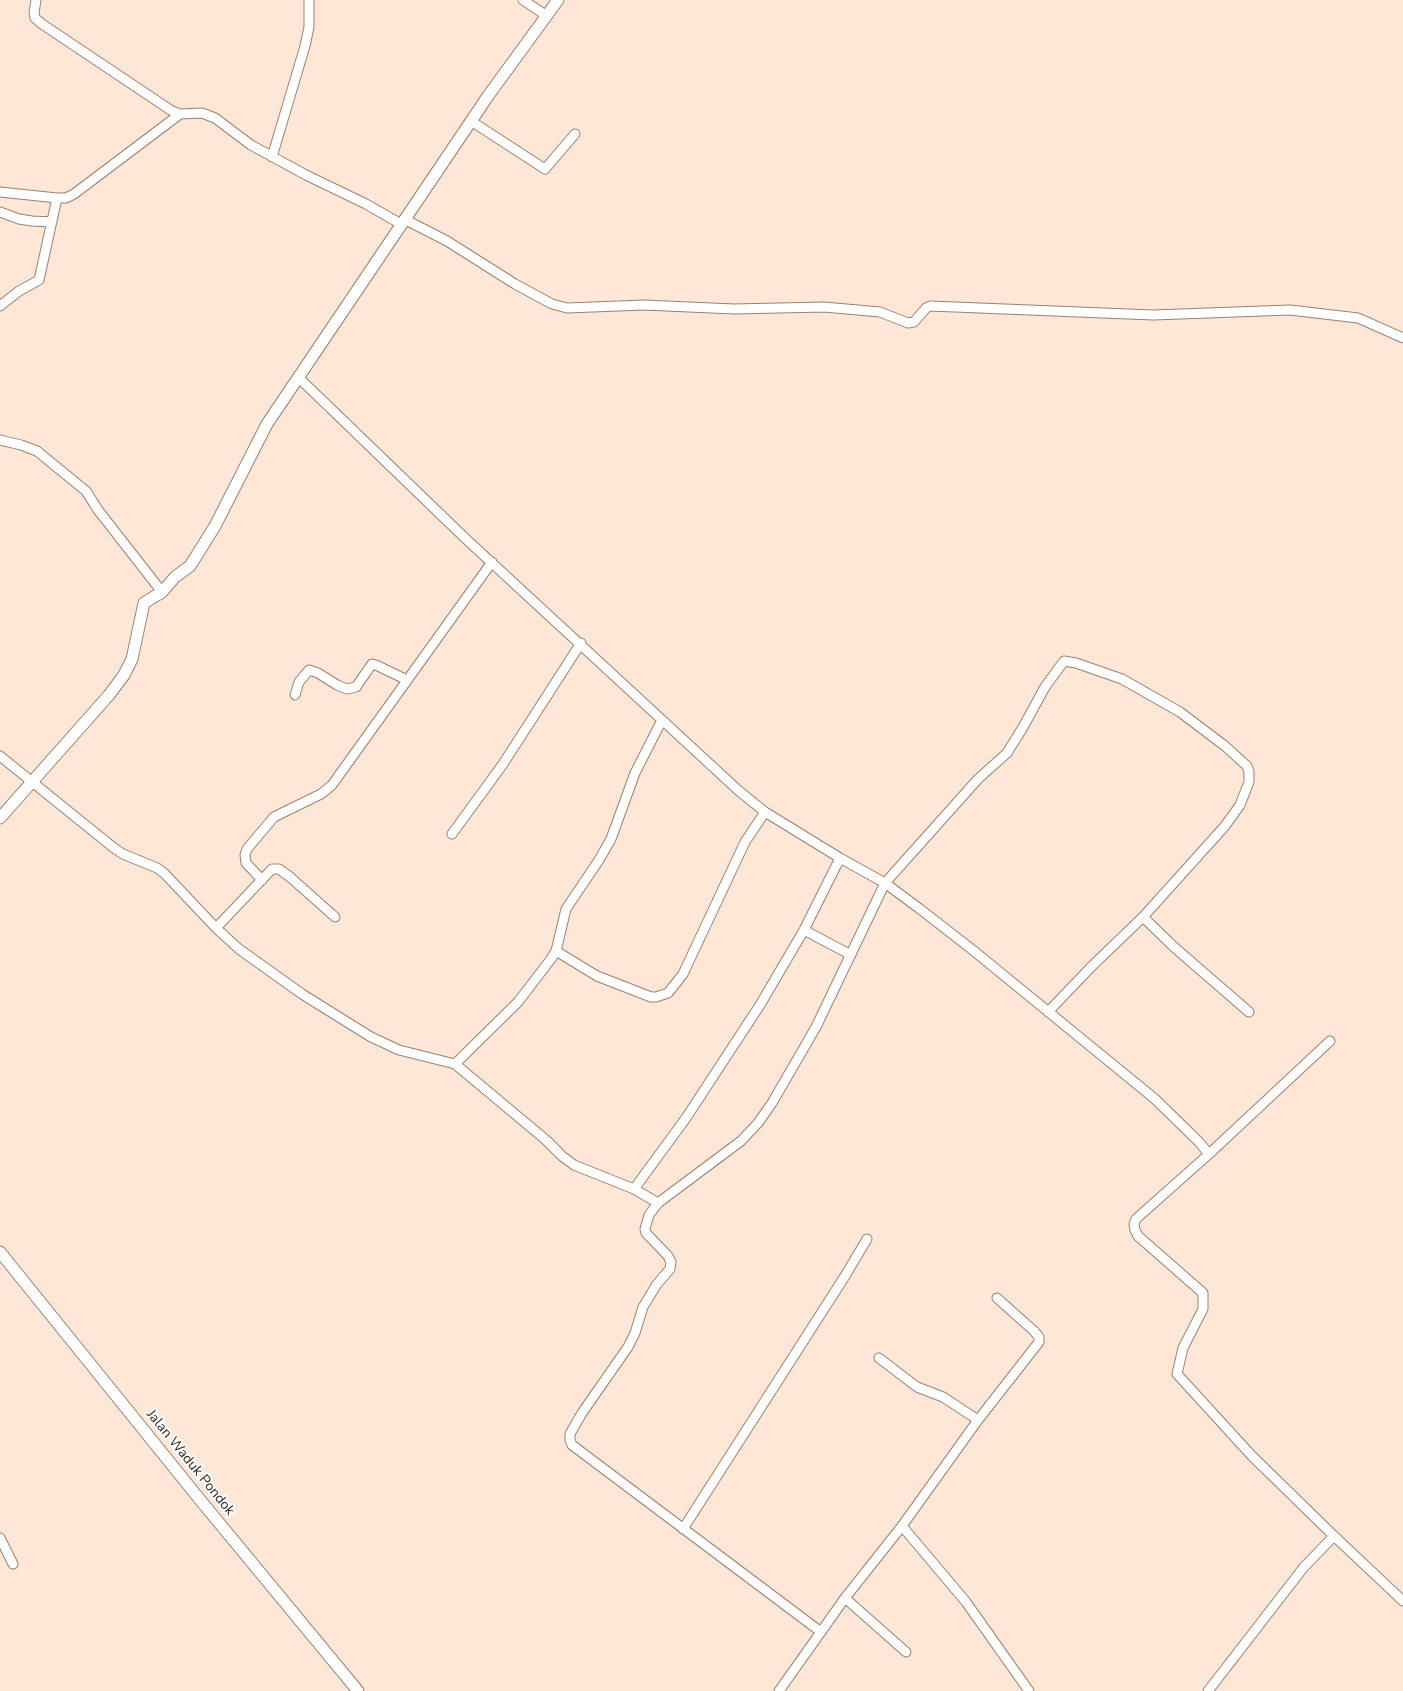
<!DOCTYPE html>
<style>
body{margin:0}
canvas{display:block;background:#ffe7d8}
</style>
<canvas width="1403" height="1691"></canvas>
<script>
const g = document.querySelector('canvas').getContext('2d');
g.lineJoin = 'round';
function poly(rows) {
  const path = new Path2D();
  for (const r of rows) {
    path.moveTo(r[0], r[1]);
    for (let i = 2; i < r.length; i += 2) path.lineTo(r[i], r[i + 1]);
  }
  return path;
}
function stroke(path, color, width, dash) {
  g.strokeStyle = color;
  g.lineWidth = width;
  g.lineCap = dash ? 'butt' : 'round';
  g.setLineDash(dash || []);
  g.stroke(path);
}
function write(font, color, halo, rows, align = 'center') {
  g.font = font + ' "Nunito Sans",sans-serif';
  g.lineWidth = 4;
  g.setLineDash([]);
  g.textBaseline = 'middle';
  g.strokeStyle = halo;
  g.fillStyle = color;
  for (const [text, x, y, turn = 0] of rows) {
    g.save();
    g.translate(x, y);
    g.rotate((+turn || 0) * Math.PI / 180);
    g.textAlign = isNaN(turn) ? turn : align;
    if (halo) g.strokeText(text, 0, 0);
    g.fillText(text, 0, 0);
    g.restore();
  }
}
const street = poly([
 [36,0,34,13,35,18,42,24,172,111,180,114,202,113,215,118,251,145,306,175,366,204,401,224],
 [523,0,547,16],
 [471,121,545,169,575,134],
 [272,157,305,46,309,27,309,0],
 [0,192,57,198,66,198,74,194,180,114],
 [0,212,19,219,32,221,52,222],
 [404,219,447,241,515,284,552,304,567,308,644,305,734,309,824,307,880,312,908,323,914,322,926,308,930,306,1153,315,1290,310,1358,318,1403,338],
 [0,306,19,291,39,280,57,198],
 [299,378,466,539,739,791,765,812,840,858,885,883,920,909,974,951,1155,1099,1198,1141,1209,1154,1136,1219,1134,1224,1135,1230,1138,1236,1203,1293,1203,1309,1183,1348,1177,1374,1252,1456,1334,1536,1403,1601],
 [0,440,21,445,37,451,86,491,98,510,162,592],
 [295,695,299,682,309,670,318,673,337,685,347,689,356,687,372,664,376,665,407,680],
 [0,756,114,848,123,854,157,868,164,873,216,928,239,949,302,994,371,1037,399,1050,455,1064,546,1140,562,1156,574,1165,634,1189,658,1203],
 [452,834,503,764,581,643],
 [262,880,246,863,245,855,247,849,274,817,321,794,332,785,492,562],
 [1143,917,1174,947,1249,1012],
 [216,928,272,869,279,869,290,877,335,917],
 [804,930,851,955],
 [556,951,597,976,651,997,656,997,668,993,683,974,745,842,765,812],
 [455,1064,518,1002,551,959,556,951,566,909,599,860,611,839,635,773,662,720],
 [1209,1154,1330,1041],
 [634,1189,686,1118,760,1005,804,930,840,858],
 [879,1358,917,1387,943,1397,978,1420],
 [902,1526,978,1420,1039,1342,1039,1337,1034,1331,997,1298],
 [683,1529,845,1276,867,1239],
 [0,1538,13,1564],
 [845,1598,906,1652],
 [821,1632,572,1445,570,1440,570,1434,582,1413,628,1347,635,1333,643,1307,657,1284,670,1269,671,1262,668,1256,646,1233,645,1229,649,1215,658,1203,741,1141,758,1123,772,1103,816,1027,885,883,978,779,1007,753,1022,729,1045,687,1064,661,1076,663,1122,679,1180,712,1225,746,1247,766,1249,772,1249,782,1240,805,1225,826,1143,917,1091,967,1048,1012],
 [779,1691,845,1598,902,1526,966,1602,1029,1691],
 [1208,1691,1304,1567,1334,1536]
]);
const secondary = poly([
 [0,818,109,695,124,675,132,659,144,603,162,592,175,577,190,566,215,526,267,424,488,96,558,0],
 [0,1252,201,1501,358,1691]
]);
stroke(street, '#9b806f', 11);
stroke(secondary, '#9b806f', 13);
stroke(street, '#fff', 9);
stroke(secondary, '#fff', 11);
write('14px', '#332821', '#fff', [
 ["Jalan Waduk Pondok",190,1463,51]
]);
</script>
